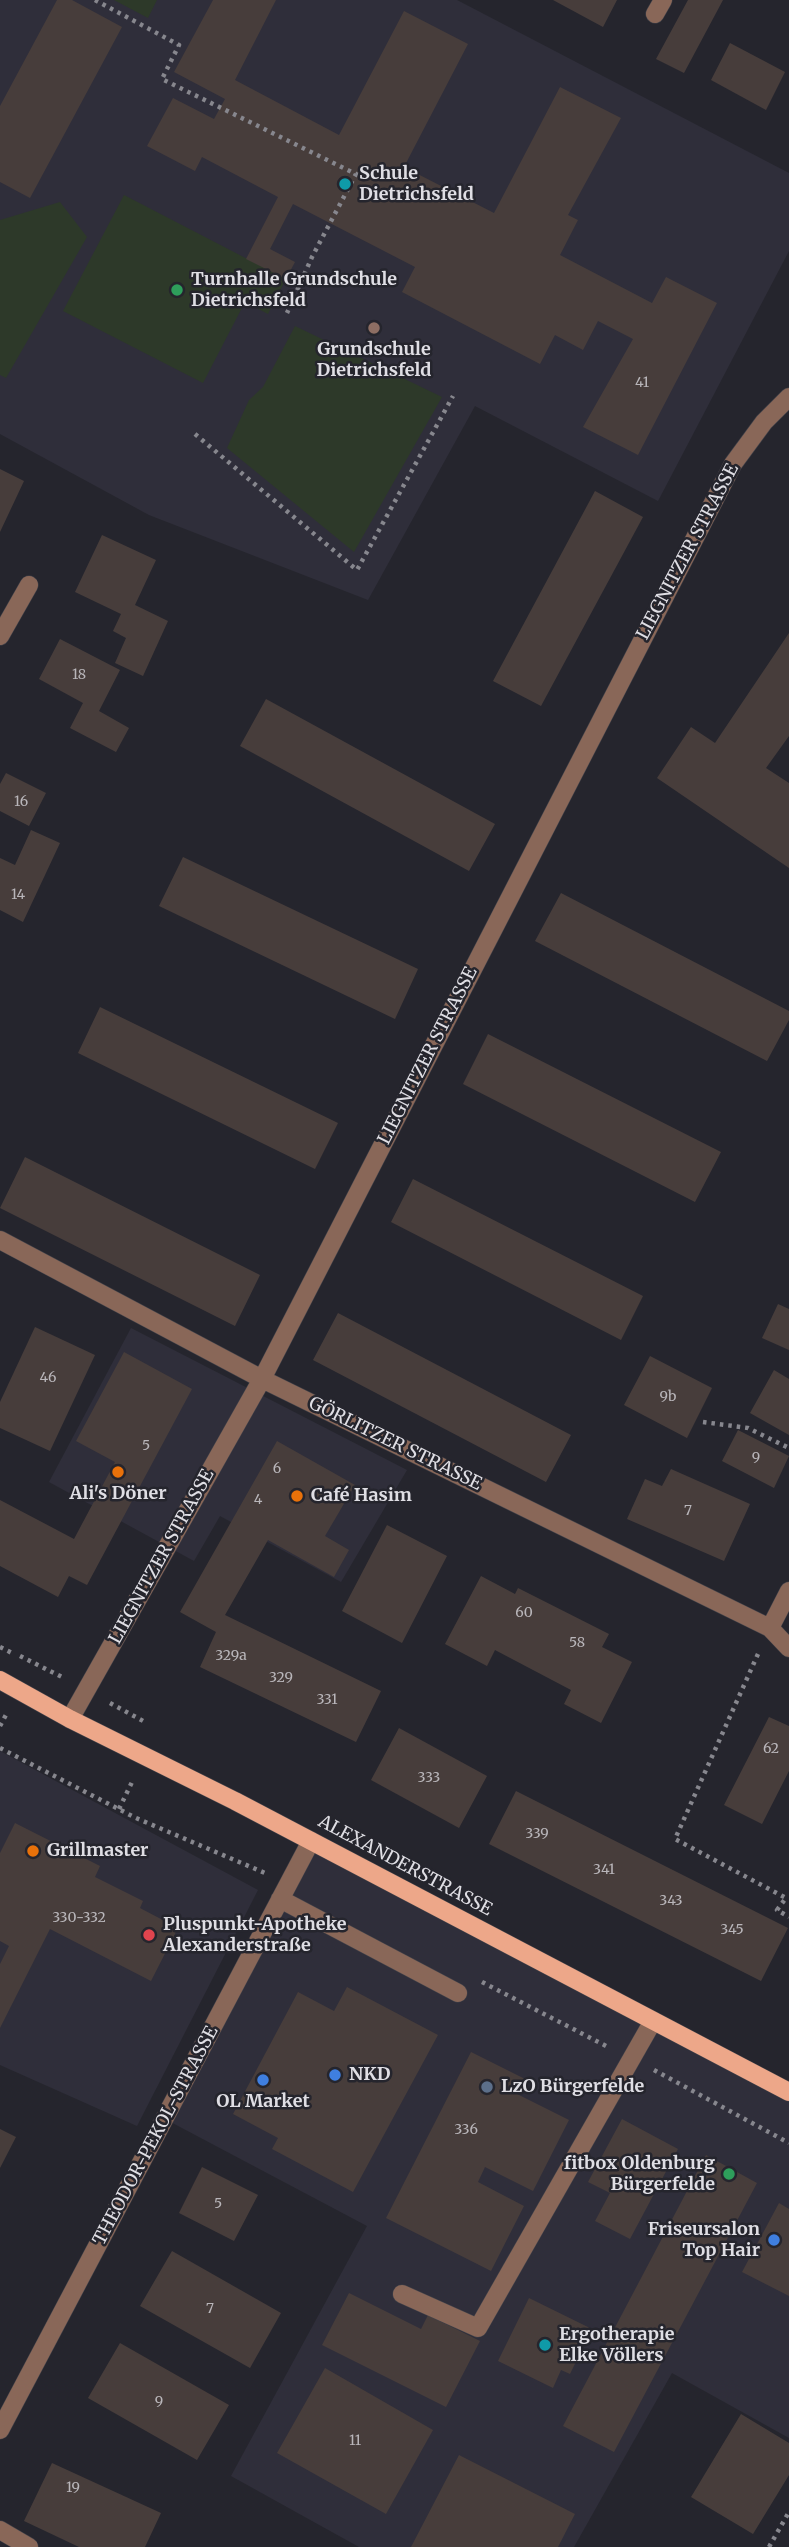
<!DOCTYPE html>
<meta charset="utf-8">
<style>
body{margin:0}
canvas{display:block;background:#25252d}
</style>
<canvas width="789" height="2547"></canvas>
<script>
const g = document.querySelector('canvas').getContext('2d');
g.lineJoin = 'round';
function fill(path, color) {
  g.fillStyle = color;
  g.fill(path, 'evenodd');
}
function poly(rows) {
  const path = new Path2D();
  for (const r of rows) {
    path.moveTo(r[0], r[1]);
    for (let i = 2; i < r.length; i += 2) path.lineTo(r[i], r[i + 1]);
  }
  return path;
}
function stroke(path, color, width, dash) {
  g.strokeStyle = color;
  g.lineWidth = width;
  g.lineCap = dash ? 'butt' : 'round';
  g.setLineDash(dash || []);
  g.stroke(path);
}
function write(font, color, halo, rows, align = 'center') {
  g.font = font + ' Merriweather,serif';
  g.lineWidth = 5;
  g.setLineDash([]);
  g.textBaseline = 'middle';
  g.strokeStyle = halo;
  g.fillStyle = color;
  for (const [text, x, y, turn = 0] of rows) {
    g.save();
    g.translate(x, y);
    g.rotate((+turn || 0) * Math.PI / 180);
    g.textAlign = isNaN(turn) ? turn : align;
    if (halo) g.strokeText(text, 0, 0);
    g.fillText(text, 0, 0);
    g.restore();
  }
}
fill(poly([
 [0,0,457,0,789,173,789,251,658,501,475,406,368,600,149,515,0,434],
 [131,1328,407,1470,341,1582,220,1516,194,1561,49,1482],
 [0,1751,258,1890,137,2126,0,2065],
 [311,1841,789,2093,789,2438,672,2373,574,2547,359,2547,231,2476,367,2226,165,2119]
]), '#2f2e3a');
fill(poly([
 [114,0,157,0,148,18],
 [124,195,286,279,268,314,245,302,203,383,63,311],
 [60,202,87,237,6,378,0,375,0,220],
 [295,326,442,397,354,552,227,448,249,400,263,387]
]), '#2d3929');
fill(poly([
 [57,0,72,0,122,27,30,198,0,182,0,106],
 [213,0,276,0,235,80,339,135,404,11,468,44,404,167,494,213,560,87,621,118,568,215,578,220,560,255,652,303,666,277,717,303,638,455,583,427,633,339,598,321,583,350,555,335,540,364,402,292,415,267,293,204,270,249,295,262,286,279,246,259,278,197,202,157,195,171,147,146,173,98,214,119,225,99,174,72],
 [553,0,617,0,603,27],
 [688,0,723,0,684,73,656,59],
 [730,43,785,72,766,110,711,80],
 [0,469,24,481,0,532],
 [595,491,643,517,541,706,493,681],
 [102,535,156,560,135,605,168,621,143,676,115,663,126,638,113,631,121,614,75,592],
 [789,633,789,736,766,768,789,783,789,868,657,778,691,727,715,743],
 [60,639,120,670,99,711,129,728,116,752,70,728,83,703,39,679],
 [266,699,495,824,469,871,240,746],
 [6,773,46,793,29,826,0,811,0,784],
 [31,830,60,843,23,922,0,910,0,858,15,865],
 [183,857,418,969,395,1019,159,906],
 [561,893,789,1011,789,1020,767,1061,535,941],
 [100,1007,338,1123,315,1169,78,1053],
 [488,1034,721,1152,695,1202,463,1084],
 [25,1157,260,1275,235,1326,0,1208],
 [413,1179,643,1296,621,1340,391,1222],
 [778,1304,789,1309,789,1350,762,1338],
 [338,1313,571,1435,546,1482,313,1360],
 [35,1327,95,1355,50,1451,0,1428,0,1402],
 [124,1352,192,1389,87,1585,69,1576,58,1597,0,1566,0,1500,74,1539,115,1462,76,1441],
 [650,1356,712,1388,687,1438,624,1405],
 [774,1370,789,1379,789,1435,750,1413],
 [738,1430,789,1456,774,1488,722,1461],
 [277,1441,355,1485,325,1536,349,1550,334,1577,268,1540,225,1615,381,1691,356,1742,200,1667,216,1632,180,1612],
 [671,1469,750,1504,724,1561,627,1519,645,1479,662,1486],
 [387,1525,447,1556,402,1643,342,1611],
 [481,1576,515,1594,518,1588,609,1634,602,1647,632,1662,601,1723,564,1704,571,1690,495,1650,487,1666,445,1644],
 [769,1717,789,1726,789,1771,762,1824,724,1805],
 [399,1728,487,1776,459,1828,371,1780],
 [516,1791,788,1928,761,1981,489,1844],
 [15,1823,100,1866,95,1877,143,1901,140,1908,178,1928,151,1981,50,1929,0,2028,0,1964,9,1946,0,1941,0,1853],
 [347,1987,438,2035,353,2192,272,2149,278,2138,233,2114,298,1992,334,2011],
 [471,2052,525,2079,517,2094,569,2120,533,2191,485,2167,478,2182,524,2206,491,2271,386,2218],
 [622,2119,678,2149,630,2239,595,2221,610,2193,588,2182],
 [0,2129,16,2137,0,2168],
 [706,2155,757,2183,614,2452,563,2426],
 [202,2167,258,2195,234,2241,179,2213],
 [779,2203,789,2209,789,2296,742,2272],
 [172,2251,281,2313,250,2368,140,2306],
 [349,2293,421,2329,428,2315,480,2341,446,2407,322,2345],
 [529,2298,592,2329,570,2374,561,2370,553,2388,498,2361],
 [120,2343,229,2405,197,2460,88,2398],
 [325,2368,433,2430,386,2514,277,2453],
 [741,2414,789,2443,789,2475,753,2534,691,2497],
 [459,2455,575,2514,558,2547,411,2547],
 [52,2463,161,2513,145,2547,79,2547,24,2521]
]), '#473d3b');
const minor = poly([
 [655,14,663,0],
 [0,636,29,585],
 [0,1240,262,1379,770,1628,789,1648],
 [770,1628,789,1591],
 [70,1719,262,1379,733,464,764,422,789,397],
 [280,1899,458,1993],
 [402,2294,478,2328,653,2021],
 [0,2430,311,1841],
 [0,2530,29,2547]
]);
const major = poly([
 [0,1680,70,1719,235,1801,789,2092]
]);
stroke(minor, '#43434a', 19);
stroke(major, '#43434a', 19);
stroke(poly([
 [95,0,179,45,162,79,356,174,312,257,287,313],
 [195,434,357,570,453,396],
 [703,1422,748,1428,789,1448],
 [0,1647,12,1653],
 [758,1654,675,1839,786,1898,777,1910,789,1917],
 [20,1656,62,1677],
 [110,1703,145,1722],
 [0,1726,7,1713],
 [0,1748,136,1818,265,1873],
 [119,1809,133,1780],
 [482,1982,608,2047],
 [654,2070,789,2143],
 [769,2547,789,2512]
]), '#87878e', 4.5, [3.5, 5]);
stroke(minor, '#896758', 18);
stroke(major, '#eda789', 18);
for (const [x, y, r, color] of [
 [345,184,7,"#0f9aa8"],
 [177,290,7,"#2e9e5b"],
 [374,328,7,"#8d6e63"],
 [118,1472,7,"#e8710a"],
 [297,1496,7,"#e8710a"],
 [33,1851,7,"#e8710a"],
 [149,1935,7,"#e0444e"],
 [335,2075,7,"#3f7fe0"],
 [263,2080,7,"#3f7fe0"],
 [487,2087,7,"#5c6f8a"],
 [729,2174,7,"#2e9e5b"],
 [774,2240,7,"#3f7fe0"],
 [545,2345,7,"#0f9aa8"]
]) {
  const dot = new Path2D();
  dot.arc(x, y, r, 0, 2 * Math.PI);
  g.fillStyle = color;
  g.fill(dot);
  stroke(dot, '#25252d', 2.5);
}
write('14px', '#b9b6ba', null, [
 ["41",642,383],
 ["18",79,675],
 ["16",21,802],
 ["14",18,895],
 ["46",48,1378],
 ["9b",668,1397],
 ["5",146,1446],
 ["9",756,1458],
 ["6",277,1469],
 ["4",258,1500],
 ["7",688,1511],
 ["60",524,1613],
 ["58",577,1643],
 ["329a",231,1656],
 ["329",281,1678],
 ["331",327,1700],
 ["62",771,1749],
 ["333",429,1778],
 ["339",537,1834],
 ["341",604,1870],
 ["343",671,1901],
 ["330-332",79,1918],
 ["345",732,1930],
 ["336",466,2130],
 ["5",218,2204],
 ["7",210,2309],
 ["9",159,2402],
 ["11",355,2441],
 ["19",73,2488]
]);
write('bold 18px', '#dfdee4', '#25252d', [
 ["Schule",359,174],
 ["Dietrichsfeld",359,195],
 ["Turnhalle Grundschule",191,280],
 ["Dietrichsfeld",191,301],
 ["Grundschule",374,350,"center"],
 ["Dietrichsfeld",374,371,"center"],
 ["Ali's Döner",118,1494,"center"],
 ["Café Hasim",311,1496],
 ["Grillmaster",47,1851],
 ["Pluspunkt-Apotheke",163,1925],
 ["Alexanderstraße",163,1946],
 ["NKD",349,2075],
 ["LzO Bürgerfelde",501,2087],
 ["OL Market",263,2102,"center"],
 ["fitbox Oldenburg",715,2164,"right"],
 ["Bürgerfelde",715,2185,"right"],
 ["Friseursalon",760,2230,"right"],
 ["Top Hair",760,2251,"right"],
 ["Ergotherapie",559,2335],
 ["Elke Völlers",559,2356]
], 'left');
write('18px', '#dfdee4', '#25252d', [
 ["LIEGNITZER STRASSE",688,552,-62],
 ["LIEGNITZER STRASSE",428,1056,-63],
 ["GÖRLITZER STRASSE",395,1444,26],
 ["LIEGNITZER STRASSE",162,1557,-61],
 ["ALEXANDERSTRASSE",405,1866,28],
 ["THEODOR-PEKOL-STRASSE",156,2136,-62]
]);
</script>
